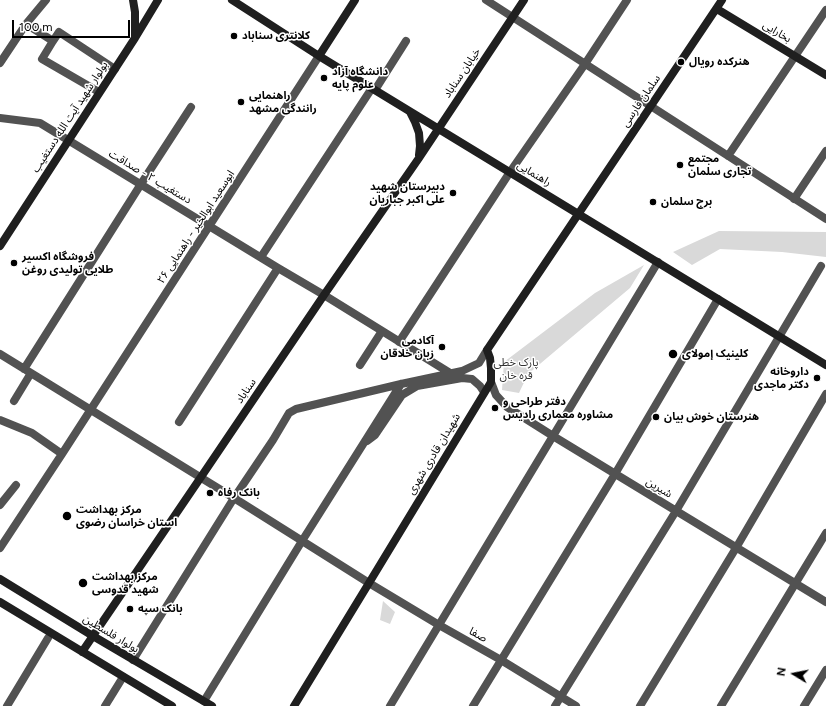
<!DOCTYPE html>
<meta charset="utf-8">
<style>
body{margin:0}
#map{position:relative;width:826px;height:706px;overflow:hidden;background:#fff;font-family:Figtree,sans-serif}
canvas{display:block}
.north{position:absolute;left:774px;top:654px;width:40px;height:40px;-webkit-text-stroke:3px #fff;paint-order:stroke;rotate:280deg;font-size:11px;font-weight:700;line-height:16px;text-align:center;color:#000}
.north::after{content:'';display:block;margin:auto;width:14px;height:18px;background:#000;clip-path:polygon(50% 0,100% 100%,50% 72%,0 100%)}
.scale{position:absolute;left:12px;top:20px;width:118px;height:18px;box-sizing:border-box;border:2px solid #000;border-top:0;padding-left:5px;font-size:12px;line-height:14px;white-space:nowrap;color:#000;-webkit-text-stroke:3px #fff;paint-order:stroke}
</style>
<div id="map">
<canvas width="826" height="706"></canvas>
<div class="north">N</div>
<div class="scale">100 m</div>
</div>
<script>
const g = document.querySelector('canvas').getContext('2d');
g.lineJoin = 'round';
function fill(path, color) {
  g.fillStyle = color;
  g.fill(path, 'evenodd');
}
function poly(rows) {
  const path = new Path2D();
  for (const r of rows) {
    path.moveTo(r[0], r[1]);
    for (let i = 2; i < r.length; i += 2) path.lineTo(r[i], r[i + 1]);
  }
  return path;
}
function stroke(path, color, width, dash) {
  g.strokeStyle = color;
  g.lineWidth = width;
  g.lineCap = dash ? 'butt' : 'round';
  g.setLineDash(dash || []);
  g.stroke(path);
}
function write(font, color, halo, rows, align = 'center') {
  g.font = font + ' Figtree,"Noto Sans Arabic",sans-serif';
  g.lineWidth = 3;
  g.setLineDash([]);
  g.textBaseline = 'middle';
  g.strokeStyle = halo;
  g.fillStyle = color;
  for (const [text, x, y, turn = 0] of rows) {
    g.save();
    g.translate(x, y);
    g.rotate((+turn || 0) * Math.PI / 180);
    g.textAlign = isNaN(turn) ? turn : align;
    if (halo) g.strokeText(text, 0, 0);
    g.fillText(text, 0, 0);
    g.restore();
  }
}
fill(poly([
 [719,231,826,232,826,257,782,252,720,249,692,265,673,252],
 [644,265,630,288,528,374,519,393,502,390,504,362,595,293],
 [383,601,395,612,390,624,380,620]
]), '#d9d9d9');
stroke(poly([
 [486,0,826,219],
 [26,24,53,41],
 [0,63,26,24,46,0],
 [375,90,406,41],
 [99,92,42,59,53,41,59,32,115,69],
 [0,118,40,123,278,268,324,295,450,373],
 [728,156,826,10],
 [794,199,826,151],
 [261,257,372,88],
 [399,342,510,172,585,64,627,0],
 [0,354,234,498,369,583,439,625,501,660,576,706],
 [360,365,382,331],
 [24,369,141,184,191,107],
 [491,382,496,395,507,407,553,436,826,602],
 [14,401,31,373],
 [0,420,32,433,62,454],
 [179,422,278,268],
 [367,441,375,435,402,395,417,386,462,378,472,379,480,386,484,392],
 [0,505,16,485],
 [0,548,62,454,319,56],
 [133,660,234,498,273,440,289,413,296,409,401,384,462,371,479,363,487,350],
 [204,701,302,541,401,384],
 [7,706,48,638],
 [105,706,123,677],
 [390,706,658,262],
 [473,706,615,474,718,299],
 [555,706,676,511,821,266],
 [640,706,736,548,826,394],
 [721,706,826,533],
 [804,706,826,670]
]), '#525252', 8);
stroke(poly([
 [133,0,135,12,135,37],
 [232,0,319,56,826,365],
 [717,9,826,75],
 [319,56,355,0],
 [410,112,415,122,419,133,420,146,419,155],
 [0,246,135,38,158,0],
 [0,579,93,636,212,706],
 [0,602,172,706],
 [82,652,201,477,324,295,419,158,524,0],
 [294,706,369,583,491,382,491,368,490,358,487,350,722,0]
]), '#1f1f1f', 8);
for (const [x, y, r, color] of [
 [234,36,4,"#000"],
 [681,62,4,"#000"],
 [324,78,4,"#000"],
 [241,102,4,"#000"],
 [680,165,4,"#000"],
 [453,193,4,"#000"],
 [653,202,4,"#000"],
 [14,263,4,"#000"],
 [442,347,4,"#000"],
 [673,354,5,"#000"],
 [817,378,4,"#000"],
 [495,408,4,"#000"],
 [656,417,4,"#000"],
 [210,493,4,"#000"],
 [67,516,5,"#000"],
 [83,583,5,"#000"],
 [130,609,4,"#000"]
]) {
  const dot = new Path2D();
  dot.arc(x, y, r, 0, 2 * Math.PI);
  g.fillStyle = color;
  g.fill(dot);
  stroke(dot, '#fff', 1.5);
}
write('11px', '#000', '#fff', [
 ["بخارایی",777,32,31],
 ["خیابان سناباد",462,73,-56],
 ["سلمان فارسی",641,101,-56],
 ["بولوار شهید آیت الله دستغیب",70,117,-57],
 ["راهنمایی",534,174,31],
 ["دستغیب ۲ - صداقت",150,177,31],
 ["ابوسعید ابوالخیر - راهنمایی ۲۶",196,227,-57],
 ["سناباد",246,391,-56],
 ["شهیدان قادری شهری",434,454,-59],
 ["شیرین",659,488,31],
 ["بولوار فلسطین",111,634,31],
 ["صفا",478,635,29]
]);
write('bold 11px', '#000', '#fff', [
 ["کلانتری سناباد",242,36],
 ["هنرکده رویال",689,62],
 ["دانشگاه آزاد",332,72],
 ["علوم پایه",332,85],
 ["راهنمایی",249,96],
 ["رانندگی مشهد",249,109],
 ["مجتمع",688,159],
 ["تجاری سلمان",688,172],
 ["دبیرستان شهید",445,187,"right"],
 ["علی اکبر جباریان",445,200,"right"],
 ["برج سلمان",661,202],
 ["فروشگاه اکسیر",22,257],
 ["طلایی تولیدی روغن",22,270],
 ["آکادمی",434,341,"right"],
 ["زبان خلاقان",434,354,"right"],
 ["کلینیک إمولای",682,354],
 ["داروخانه",809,372,"right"],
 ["دکتر ماجدی",809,385,"right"],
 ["دفتر طراحی و",503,402],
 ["مشاوره معماری رادیس",503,415],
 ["هنرستان خوش بیان",664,417],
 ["بانک رفاه",218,493],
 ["مرکز بهداشت",76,510],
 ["استان خراسان رضوی",76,523],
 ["مرکز بهداشت",92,577],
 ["شهید قدوسی",92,590],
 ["بانک سپه",138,609]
], 'left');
write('11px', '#303030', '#fff', [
 ["پارک خطی",516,363],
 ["قره خان",516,376]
]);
</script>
